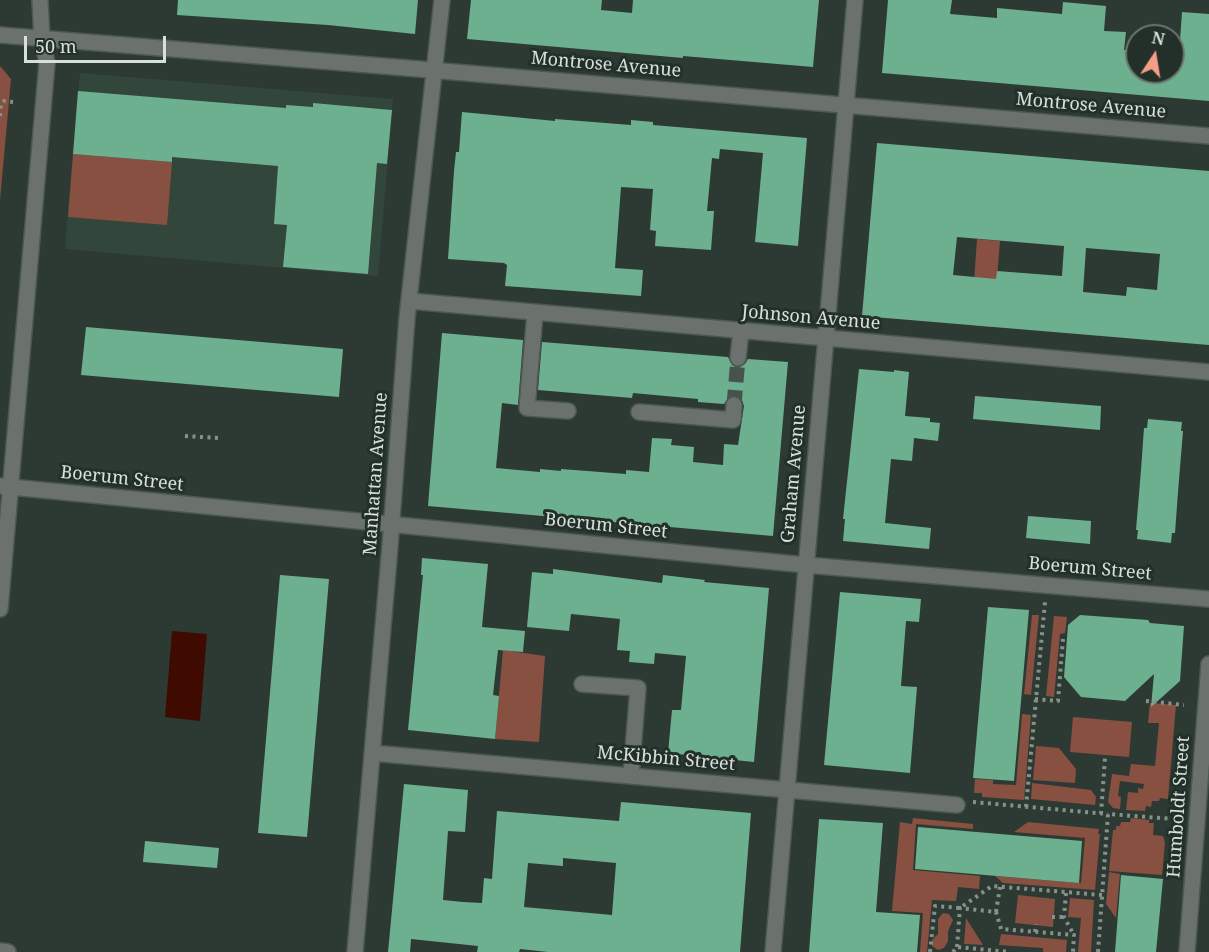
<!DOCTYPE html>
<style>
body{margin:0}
#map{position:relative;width:1209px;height:952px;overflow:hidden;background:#2d3a33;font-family:"Noto Serif",serif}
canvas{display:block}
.north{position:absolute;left:1125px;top:24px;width:60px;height:60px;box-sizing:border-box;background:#233029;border:2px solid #6b7670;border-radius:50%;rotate:12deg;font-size:16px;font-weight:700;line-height:24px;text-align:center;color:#d7e0db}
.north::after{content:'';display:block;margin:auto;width:21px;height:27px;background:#f49e87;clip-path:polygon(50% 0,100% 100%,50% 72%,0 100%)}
.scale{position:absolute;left:24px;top:36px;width:142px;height:27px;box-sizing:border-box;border:3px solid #d7e0db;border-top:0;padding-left:8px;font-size:18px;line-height:21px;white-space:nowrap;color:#d7e0db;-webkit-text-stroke:4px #233029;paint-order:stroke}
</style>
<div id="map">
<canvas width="1209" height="952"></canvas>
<div class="north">N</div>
<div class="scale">50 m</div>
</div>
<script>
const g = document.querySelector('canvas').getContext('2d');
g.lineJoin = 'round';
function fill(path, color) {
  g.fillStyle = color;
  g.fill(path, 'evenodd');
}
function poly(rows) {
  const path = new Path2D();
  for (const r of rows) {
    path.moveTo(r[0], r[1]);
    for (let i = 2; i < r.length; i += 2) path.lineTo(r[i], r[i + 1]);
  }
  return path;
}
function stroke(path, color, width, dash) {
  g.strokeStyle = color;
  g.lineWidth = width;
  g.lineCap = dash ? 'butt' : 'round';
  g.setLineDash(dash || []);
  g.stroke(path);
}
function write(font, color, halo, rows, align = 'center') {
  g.font = font + ' "Noto Serif",serif';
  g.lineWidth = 6;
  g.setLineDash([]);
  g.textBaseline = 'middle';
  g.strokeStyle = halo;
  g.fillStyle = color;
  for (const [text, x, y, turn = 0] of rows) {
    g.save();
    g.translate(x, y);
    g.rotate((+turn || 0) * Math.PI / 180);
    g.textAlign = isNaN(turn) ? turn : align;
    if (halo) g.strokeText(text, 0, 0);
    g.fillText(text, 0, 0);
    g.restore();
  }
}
fill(poly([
 [80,73,393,99,378,276,65,249]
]), '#32463c');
fill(poly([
 [0,66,11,79,0,200],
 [73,154,172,162,167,225,68,217],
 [977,239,1000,241,993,327,971,325],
 [1032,615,1039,615,1031,695,1024,694],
 [1054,616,1067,617,1065,633,1060,634,1054,697,1046,696],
 [503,650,545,656,539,742,495,739],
 [1150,703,1176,705,1168,799,1160,798,1159,801,1152,801,1151,807,1146,806,1145,811,1126,810,1128,792,1138,793,1138,788,1143,789,1144,784,1120,781,1118,796,1121,797,1120,809,1113,808,1108,802,1112,774,1129,776,1131,764,1155,766,1159,723,1148,723],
 [1022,714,1031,715,1024,800,982,797,982,793,974,793,975,779,993,780,993,784,1016,785],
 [1073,717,1132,722,1129,757,1070,752],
 [1036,746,1059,748,1076,769,1075,783,1033,780],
 [1032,783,1091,790,1096,797,1095,805,1031,799],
 [913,818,973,824,973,829,916,824,913,870,980,876,979,889,958,887,956,901,932,900,927,952,920,952,923,913,892,911,900,822,912,824],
 [1131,818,1149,820,1149,823,1154,823,1153,835,1163,836,1165,843,1162,875,1109,871,1113,830,1116,830,1116,826,1120,826,1121,822,1130,822],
 [1028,822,1099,829,1098,834,1100,834,1095,890,1003,883,995,876,1081,883,1085,838,1014,832],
 [1109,872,1120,874,1116,918,1106,904],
 [1018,895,1055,899,1053,927,1015,923],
 [1070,898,1094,900,1091,952,1078,952,1081,918,1068,917],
 [943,913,949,914,953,920,948,931,948,941,944,948,938,950,932,946,932,940,938,934,938,919],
 [966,918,983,945,964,944],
 [1001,934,1067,940,1066,952,1043,952,1043,948,999,945]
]), '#885041');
fill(poly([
 [172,631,207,634,200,721,165,717]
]), '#3f0b00');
fill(poly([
 [178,0,418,0,415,34,328,25,177,15],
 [471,0,602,0,601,10,632,13,633,0,819,0,813,67,683,56,683,58,467,39],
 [888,0,952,0,950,14,997,18,997,8,1062,14,1063,2,1106,6,1104,31,1126,32,1124,50,1137,51,1137,72,1173,72,1173,54,1179,55,1182,12,1209,14,1209,101,882,73],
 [78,91,286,108,286,105,313,107,313,103,392,110,387,164,377,163,368,274,283,267,287,225,274,224,278,166,172,157,172,162,73,154],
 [462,112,555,121,555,119,631,125,631,120,653,122,653,125,807,138,798,246,755,242,763,153,720,149,719,159,712,158,707,211,714,211,711,250,655,246,656,231,650,230,653,189,621,187,615,268,643,270,641,296,505,286,507,265,504,263,448,259,454,171,456,152,459,152],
 [877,143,1209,171,1209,345,862,316],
 [957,237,1064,246,1062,276,997,271,996,279,953,275],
 [1086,248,1160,254,1157,290,1127,287,1126,296,1083,292],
 [86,327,343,349,339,397,81,375],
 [442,333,523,340,518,405,502,403,496,468,540,472,540,469,561,471,561,469,626,474,626,470,649,472,652,438,672,439,671,445,694,447,693,462,723,465,724,444,738,445,744,406,742,400,735,395,729,397,724,404,698,402,698,399,633,393,632,398,538,390,542,342,728,357,732,365,738,368,745,364,748,359,788,362,773,536,428,506],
 [859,369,894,372,894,370,909,372,905,416,930,418,930,422,940,423,938,441,914,438,912,461,891,459,885,523,931,528,929,549,843,541,845,519,843,519],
 [975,396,1101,406,1100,430,973,419],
 [1148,419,1182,422,1181,431,1183,431,1178,492,1175,533,1172,533,1171,543,1137,539,1138,530,1136,530,1141,470,1144,428,1147,428],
 [1028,516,1091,521,1090,544,1026,538],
 [422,558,488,564,482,627,525,631,523,652,498,650,493,695,499,696,495,739,408,730,423,575,421,575],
 [553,569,662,583,663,575,705,580,704,582,769,588,754,762,668,753,672,710,681,710,686,656,655,653,654,664,629,662,630,651,617,650,620,619,571,614,569,631,527,627,532,572,553,574],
 [280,575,329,579,307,837,258,833],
 [840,592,921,599,919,622,906,621,901,686,917,687,910,773,824,765],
 [988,607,1029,610,1014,781,973,778],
 [1080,615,1148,620,1150,623,1184,626,1180,681,1151,707,1154,674,1125,701,1081,697,1064,677,1068,625],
 [404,784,468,790,465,832,448,831,443,900,463,902,482,903,484,878,492,879,497,811,619,821,621,802,751,813,740,952,548,952,520,949,519,952,477,952,478,946,411,939,410,952,388,952],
 [563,858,616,863,612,915,524,907,528,863,563,866],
 [819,819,883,823,876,912,920,915,917,952,809,952],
 [918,827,1082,841,1079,883,915,869],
 [145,841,219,848,217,868,143,862],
 [1121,875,1163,879,1156,952,1115,952]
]), '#6db08f');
stroke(poly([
 [734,405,738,358]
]), '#46534c', 15, [15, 8]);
const minor = poly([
 [0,35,407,68,1209,136],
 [410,301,1209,372],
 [535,313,527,408,568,411],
 [738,358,741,331],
 [639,412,733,420,734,405],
 [0,486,806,565,1209,599],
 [0,609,47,63,42,39,40,0],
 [582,684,638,688,631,775],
 [372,753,957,805],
 [0,951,8,952],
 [355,952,390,546,407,318,442,0],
 [773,952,855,0],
 [1187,952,1209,664]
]);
stroke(minor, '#4c5851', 18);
stroke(poly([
 [0,116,1,104,4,101,13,102],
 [185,436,219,438],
 [1035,699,1058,701,1063,639],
 [1146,701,1184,705],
 [973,802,1108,814],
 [1026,807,1045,602],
 [1101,814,1105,758],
 [1066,893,1064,917,1074,935],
 [996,912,1000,887],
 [1052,917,1064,917],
 [1035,932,1036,924],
 [957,947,960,908,996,912,1001,929,1074,935,1073,952],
 [930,952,935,906,960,908,992,886,1102,895],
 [953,952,957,947,1010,952],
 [1098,952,1108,814,1174,819]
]), '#87918c', 4, [3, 4.5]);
stroke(minor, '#6b726e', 15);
write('18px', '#d7e0db', '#233029', [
 ["Montrose Avenue",606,65,5],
 ["Montrose Avenue",1091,106,5],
 ["Johnson Avenue",811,318,5],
 ["Manhattan Avenue",376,474,-86],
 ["Graham Avenue",794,474,-85],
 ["Boerum Street",122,479,6],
 ["Boerum Street",606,526,6],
 ["Boerum Street",1090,569,5],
 ["McKibbin Street",666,759,5],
 ["Humboldt Street",1179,807,-86]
]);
</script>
